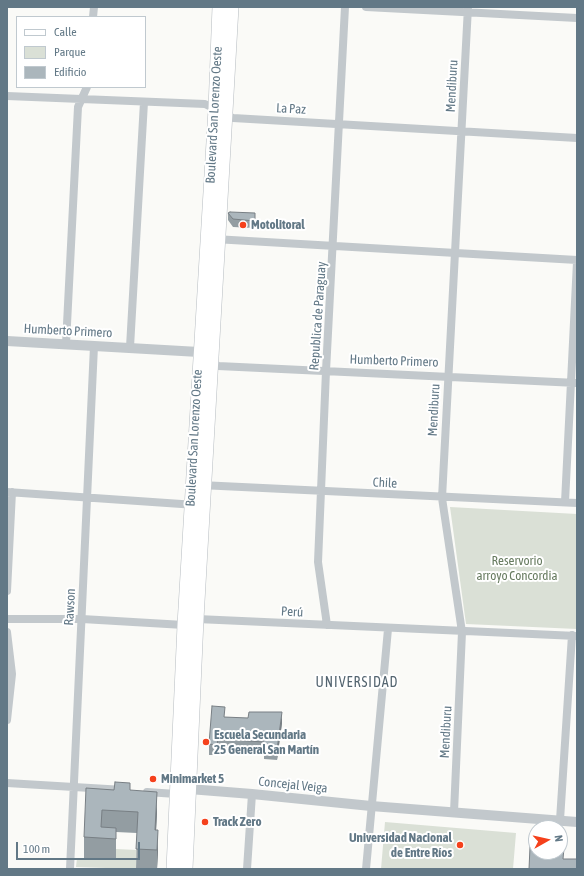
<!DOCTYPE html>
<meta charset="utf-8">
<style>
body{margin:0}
#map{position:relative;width:584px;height:876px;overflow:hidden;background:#fafaf7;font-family:"Asap Condensed",sans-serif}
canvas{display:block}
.frame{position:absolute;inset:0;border:8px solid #627886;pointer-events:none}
.legend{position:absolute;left:16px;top:16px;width:130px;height:72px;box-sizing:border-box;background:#fff;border:1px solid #c0c9cf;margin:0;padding:5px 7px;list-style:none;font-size:12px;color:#627886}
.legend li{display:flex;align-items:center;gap:8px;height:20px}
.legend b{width:20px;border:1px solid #c0c9cf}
.north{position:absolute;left:528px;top:820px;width:40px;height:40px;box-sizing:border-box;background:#fff;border:1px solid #c0c9cf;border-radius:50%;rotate:82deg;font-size:11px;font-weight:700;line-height:16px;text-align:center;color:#627886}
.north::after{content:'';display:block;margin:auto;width:14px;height:18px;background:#f5411c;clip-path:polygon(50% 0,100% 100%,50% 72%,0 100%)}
.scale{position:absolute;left:16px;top:842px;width:124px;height:18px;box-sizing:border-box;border:2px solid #627886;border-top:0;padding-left:5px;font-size:12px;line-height:14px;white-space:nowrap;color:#627886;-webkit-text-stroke:3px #fff;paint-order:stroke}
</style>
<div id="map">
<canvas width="584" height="876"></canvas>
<div class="frame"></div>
<ul class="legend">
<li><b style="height:5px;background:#fff"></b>Calle</li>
<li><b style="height:11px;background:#dae0d6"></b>Parque</li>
<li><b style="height:11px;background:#abb6bc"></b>Edificio</li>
</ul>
<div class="north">N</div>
<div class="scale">100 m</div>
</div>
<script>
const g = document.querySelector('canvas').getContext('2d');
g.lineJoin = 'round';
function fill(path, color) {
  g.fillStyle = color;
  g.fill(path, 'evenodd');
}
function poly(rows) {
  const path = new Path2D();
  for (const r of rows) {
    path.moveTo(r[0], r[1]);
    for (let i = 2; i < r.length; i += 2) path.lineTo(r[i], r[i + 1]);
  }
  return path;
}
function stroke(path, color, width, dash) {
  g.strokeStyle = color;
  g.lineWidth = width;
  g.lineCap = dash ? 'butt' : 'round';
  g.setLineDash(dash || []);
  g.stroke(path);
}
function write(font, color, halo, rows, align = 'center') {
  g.font = font + ' "Asap Condensed",sans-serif';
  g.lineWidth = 4;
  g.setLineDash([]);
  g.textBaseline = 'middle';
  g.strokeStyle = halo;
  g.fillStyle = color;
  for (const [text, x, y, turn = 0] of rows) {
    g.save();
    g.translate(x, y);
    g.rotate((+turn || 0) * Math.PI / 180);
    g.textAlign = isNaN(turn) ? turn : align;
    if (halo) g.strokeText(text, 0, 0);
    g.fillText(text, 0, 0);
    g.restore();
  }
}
fill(poly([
 [450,507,577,514,577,629,466,624],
 [385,822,516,833,513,869,381,869],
 [116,849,137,850,136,869,76,867,77,858,116,860]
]), '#dae0d6');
const primary = poly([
 [173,869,184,625,215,109,219,7],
 [186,869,197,619,232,7]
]);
stroke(primary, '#b6bcc1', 14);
stroke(poly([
 [366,7,577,18],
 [93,17,94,7],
 [7,96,205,104,233,118,577,138],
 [214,239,577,260],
 [66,344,78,107,87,87],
 [130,347,144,102],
 [210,360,218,366,577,383],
 [200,485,577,503],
 [7,492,196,505],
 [565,502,577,262],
 [7,591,12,492],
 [7,619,82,619,184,625,197,619,577,636],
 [327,625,318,562,326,371,345,7],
 [7,632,12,674,7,720],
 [7,783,124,790],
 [147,792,176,794],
 [454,812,462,632,442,498,468,7],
 [560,820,572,635],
 [70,869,94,346],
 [247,869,252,794],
 [366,869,388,629]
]), '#c2c8cc', 8);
stroke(poly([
 [7,341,199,352],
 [183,791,189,789,252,794,371,806,577,822]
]), '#c2c8cc', 10);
stroke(primary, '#fff', 13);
fill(poly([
 [228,213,255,213,255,228,233,227,228,220],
 [225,717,282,723,277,760,264,759,264,753,218,749,217,755,209,755,209,744],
 [114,790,130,790,157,813,156,830,158,851,157,869,136,869,137,833,116,832,116,860,84,858,84,837]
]), '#939da2');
fill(poly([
 [282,712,282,723,277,760,277,750],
 [157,792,157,813,155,851,155,830],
 [158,830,158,851,157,869,157,850]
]), '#787f84');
const building = poly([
 [230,212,255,213,255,221,233,219,228,213,230,212],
 [212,706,225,707,224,717,248,718,249,712,282,712,277,750,264,749,264,742,218,739,217,745,209,744,212,706],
 [115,782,130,783,130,790,157,792,155,830,158,830,157,850,136,849,138,812,102,810,101,827,116,828,116,839,84,837,86,788,114,790,115,782],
 [530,847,536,847,536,852,560,852,560,848,564,848,563,859,577,859,577,869,529,869,530,847]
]);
fill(building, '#abb6bc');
stroke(building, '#787f84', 1);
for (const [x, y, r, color] of [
 [243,225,4,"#f5411c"],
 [206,742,4,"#f5411c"],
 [153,779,4,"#f5411c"],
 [205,822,4,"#f5411c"],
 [460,845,4,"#f5411c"]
]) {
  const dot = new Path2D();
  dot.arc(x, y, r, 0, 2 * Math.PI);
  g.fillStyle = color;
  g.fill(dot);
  stroke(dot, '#fff', 1.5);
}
write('13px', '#627886', '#fff', [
 ["Mendiburu",452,86,-87],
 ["La Paz",291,109,3],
 ["Boulevard San Lorenzo Oeste",214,115,-87],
 ["Republica de Paraguay",318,316,-86],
 ["Humberto Primero",68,331,3],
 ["Humberto Primero",394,361,2],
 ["Mendiburu",434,410,-87],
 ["Boulevard San Lorenzo Oeste",194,438,-87],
 ["Chile",385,483,3],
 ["Rawson",70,607,-87],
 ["Perú",292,612,3],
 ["Mendiburu",446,732,-87],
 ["Concejal Veiga",293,785,6]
]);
write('bold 13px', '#627886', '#fff', [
 ["Motolitoral",251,225],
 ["Escuela Secundaria",214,735],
 ["25 General San Martín",214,750],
 ["Minimarket 5",161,779],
 ["Track Zero",213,822],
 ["Universidad Nacional",452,838,"right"],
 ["de Entre Ríos",452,853,"right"]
], 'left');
write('13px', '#687c61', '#fff', [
 ["Reservorio",517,561],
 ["arroyo Concordia",517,576]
]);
g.letterSpacing = '1px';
write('14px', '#546570', '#fff', [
 ["UNIVERSIDAD",357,683]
]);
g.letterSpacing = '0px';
</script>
